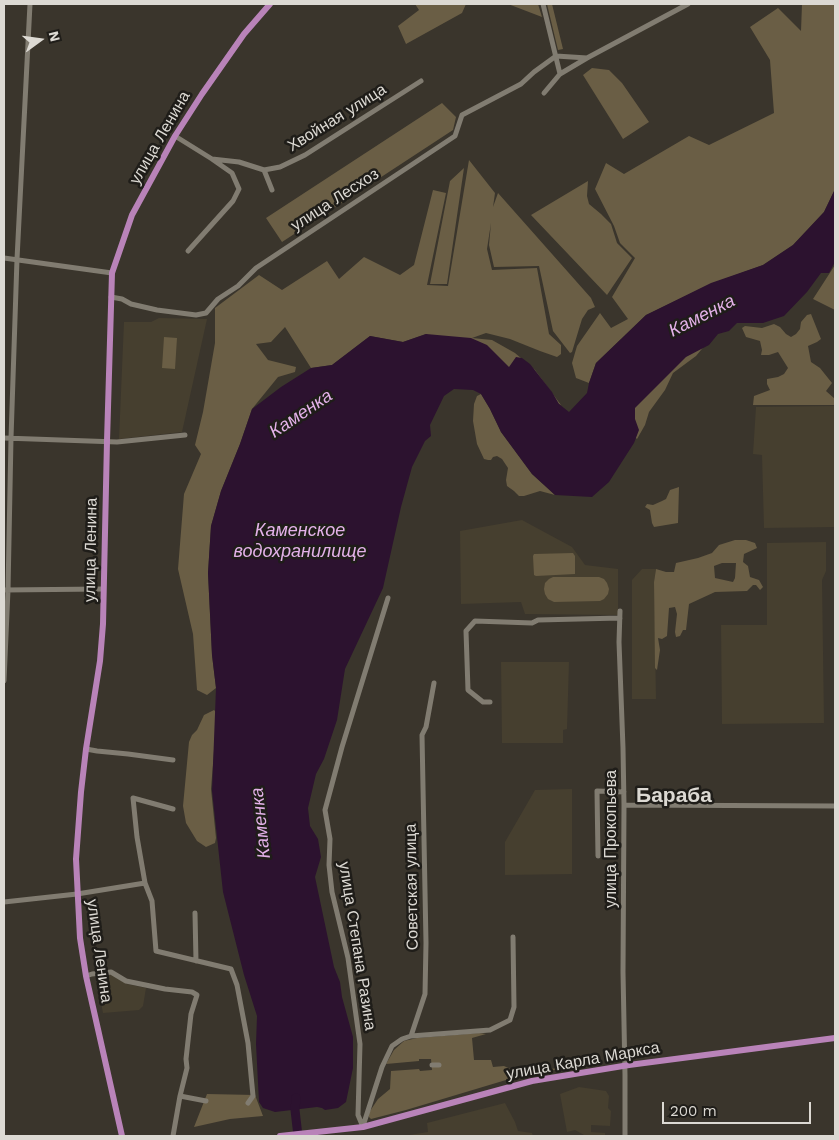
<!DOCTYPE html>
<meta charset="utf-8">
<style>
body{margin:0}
#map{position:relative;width:839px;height:1140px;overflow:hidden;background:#3a352c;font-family:"Work Sans",sans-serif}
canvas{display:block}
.frame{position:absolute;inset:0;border:5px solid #dcd9d3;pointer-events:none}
.north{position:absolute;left:15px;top:15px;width:50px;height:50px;-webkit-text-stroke:4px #1f1d19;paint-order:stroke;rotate:76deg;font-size:14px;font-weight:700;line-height:20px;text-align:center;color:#dcd9d3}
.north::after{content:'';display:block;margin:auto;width:18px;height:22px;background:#dcd9d3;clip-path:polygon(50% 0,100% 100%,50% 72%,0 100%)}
.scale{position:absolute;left:662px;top:1102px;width:149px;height:22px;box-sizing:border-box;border:2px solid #dcd9d3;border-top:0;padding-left:6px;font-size:15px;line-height:18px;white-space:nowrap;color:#dcd9d3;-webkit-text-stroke:4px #1f1d19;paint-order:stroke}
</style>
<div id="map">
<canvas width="839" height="1140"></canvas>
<div class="frame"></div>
<div class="north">N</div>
<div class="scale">200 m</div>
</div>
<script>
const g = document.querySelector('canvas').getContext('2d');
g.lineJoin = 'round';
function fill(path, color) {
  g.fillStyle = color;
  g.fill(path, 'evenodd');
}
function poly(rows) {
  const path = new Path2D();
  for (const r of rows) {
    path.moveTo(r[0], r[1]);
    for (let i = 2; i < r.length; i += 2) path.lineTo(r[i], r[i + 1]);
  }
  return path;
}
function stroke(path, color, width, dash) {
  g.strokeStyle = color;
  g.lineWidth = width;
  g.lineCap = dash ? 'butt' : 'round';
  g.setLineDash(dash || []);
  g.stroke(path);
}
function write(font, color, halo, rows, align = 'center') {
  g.font = font + ' "Work Sans",sans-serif';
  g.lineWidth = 5;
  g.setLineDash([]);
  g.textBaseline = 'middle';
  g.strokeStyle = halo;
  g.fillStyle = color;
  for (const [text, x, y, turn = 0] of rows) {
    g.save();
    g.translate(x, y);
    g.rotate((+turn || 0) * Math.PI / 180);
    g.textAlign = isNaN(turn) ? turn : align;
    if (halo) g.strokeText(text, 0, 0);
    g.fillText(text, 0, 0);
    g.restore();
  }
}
fill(poly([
 [159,318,207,319,182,432,119,439,124,322,151,322],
 [835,406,835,527,764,528,762,455,753,454,756,407],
 [522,520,572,547,585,565,618,569,618,615,525,614,521,602,461,604,460,531],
 [826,542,826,571,822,580,824,723,722,724,721,625,767,625,767,543],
 [642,569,656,569,654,582,656,699,632,699,632,580],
 [501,662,569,662,567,729,563,730,563,743,502,743],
 [572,789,572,874,505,875,505,842,535,790],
 [112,974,127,984,146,988,143,1006,139,1010,103,1013,96,977],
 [579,1087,606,1091,609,1096,608,1108,611,1111,610,1126,591,1125,591,1132,605,1133,605,1136,584,1136,584,1135,575,1130,567,1132,560,1094],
 [505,1103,515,1122,518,1131,532,1133,533,1136,403,1136,428,1132,427,1123]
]), '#463f2f');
fill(poly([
 [415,4,466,4,462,13,406,44,398,26,419,10],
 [508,4,538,4,542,17],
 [547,4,552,4,563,49,558,50],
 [802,4,835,4,835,189,824,212,793,245,763,265,711,284,646,315,596,363,589,383,576,378,572,363,577,346,600,313,611,328,628,319,612,297,635,258,620,243,614,226,595,189,606,163,624,174,689,136,709,145,774,113,770,60,750,27,778,8,801,31],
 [592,68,609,70,622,83,649,122,623,139,583,75],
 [442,103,456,117,453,130,282,242,266,218],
 [469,160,495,193,493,207,498,193,591,298,595,307,588,310,582,319,572,352,570,353,553,331,539,266,494,267,489,245,491,223,487,249,492,270,537,268,549,334,561,345,561,354,557,357,540,351,510,339,486,333,472,338,492,340,515,353,535,370,561,405,426,334,403,342,370,336,332,365,311,368,285,327,271,342,256,344,268,360,296,367,295,372,278,377,252,409,240,444,221,491,211,526,208,573,212,655,216,688,207,695,197,690,193,634,178,569,184,494,201,454,195,445,203,412,215,343,215,308,259,275,282,290,327,261,339,279,364,257,400,275,414,265,433,190,446,193,427,285,448,286],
 [464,168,447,284,430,284,450,181],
 [588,181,587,196,589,204,601,214,611,224,617,243,632,258,607,295,531,215],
 [835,265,835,310,813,299],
 [811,314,821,339,817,342,808,346,811,362,820,368,832,383,826,391,835,399,835,405,753,405,754,396,770,390,767,384,767,379,778,377,784,374,788,368,778,352,769,355,761,355,762,350,760,341,746,337,742,328,745,326,762,328,774,324,780,327,786,334,791,337,796,334,800,329,801,322,807,315],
 [164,337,177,338,175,369,162,368],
 [706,344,696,356,673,373,665,390,649,412,645,425,637,439,634,436,634,405,681,359],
 [481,394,490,409,501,432,532,474,555,495,540,491,524,496,519,496,514,491,507,486,506,480,508,468,502,459,497,456,493,457,491,460,488,460,484,459,477,444,473,421,474,404,477,396],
 [679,487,678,523,654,527,652,523,650,510,645,507,647,504,653,505,662,501,666,499,670,490],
 [735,540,746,540,755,543,757,548,744,554,743,562,748,566,750,577,759,580,763,587,760,590,756,585,753,585,747,591,715,592,689,604,686,630,683,630,680,636,676,637,675,632,677,614,675,607,669,608,667,636,662,639,658,638,660,650,657,670,655,668,654,582,656,569,666,572,674,572,676,563,698,558,712,553,719,545],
 [722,563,736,563,735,578,733,582,715,578,714,566],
 [573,553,575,556,575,574,536,576,534,575,533,556,534,554],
 [553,577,599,577,604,579,607,583,609,589,608,594,604,599,600,601,554,602,548,599,545,594,544,589,545,583,549,579],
 [214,710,217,713,211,789,216,838,215,843,206,847,197,841,186,823,183,806,189,742,192,735,197,730,204,715],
 [479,1033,486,1034,472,1038,474,1060,491,1060,493,1067,504,1066,521,1074,598,1061,598,1062,516,1077,406,1110,371,1119,369,1117,368,1114,378,1099,390,1089,391,1071,419,1069,420,1071,432,1070,431,1059,419,1059,419,1061,386,1064,394,1050,404,1041,417,1038],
 [207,1094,255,1095,263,1116,230,1119,194,1127]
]), '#6a5e45');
fill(poly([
 [835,189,835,262,829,273,821,273,807,292,784,316,763,323,737,323,729,331,718,334,709,345,686,357,635,408,635,419,639,430,634,443,609,482,592,497,555,495,532,474,501,432,490,409,481,394,473,390,454,389,444,396,430,425,431,436,425,441,412,467,401,507,383,588,345,669,337,720,324,759,316,774,308,808,310,826,318,839,321,857,315,877,334,967,340,982,342,997,353,1037,353,1068,346,1102,338,1108,325,1110,322,1108,317,1107,275,1112,263,1108,259,1102,256,1044,257,1016,244,975,223,892,212,791,216,688,212,655,208,573,211,526,221,491,240,444,252,409,281,387,311,368,332,365,370,336,403,342,426,334,471,338,487,345,509,367,516,357,522,358,530,364,552,392,559,404,569,412,587,393,589,383,596,363,646,315,711,283,763,265,793,245,824,212]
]), '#2c122f');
stroke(poly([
 [296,1098,295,1110,298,1136]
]), '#2c122f', 9);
stroke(poly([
 [543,4,560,74,587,58],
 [556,56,587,58,688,4],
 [544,93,560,74],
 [175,136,212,159,239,162,264,170,272,190],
 [264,170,280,167,305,155,421,81],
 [188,251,233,201,239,189,232,173,212,159],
 [4,258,112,273],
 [111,297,122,299,131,304,157,310,196,315,206,313,218,299,238,286,256,268,455,136,462,115,521,84,534,72,556,56],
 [4,438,117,442,185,435],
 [4,590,103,589],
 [620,611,619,642,623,748,624,805,623,972,625,1075,625,1136],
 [4,681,8,590,11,438,17,259,30,4],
 [490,702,483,702,468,690,466,631,475,621,532,623,538,620,620,618],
 [86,749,97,751,128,754,173,760],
 [624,805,835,806],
 [173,809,133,798,137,837,145,883,152,901,156,951,231,969,237,985,248,1043,253,1096,248,1103],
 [598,856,597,791,624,792],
 [4,902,77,894,145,883],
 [195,913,196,961],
 [86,976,92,974,111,972,126,981,165,989,192,992,197,995,191,1014,186,1059,187,1068,180,1096,173,1136],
 [411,1036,425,994,426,943,422,735,426,727,434,683],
 [432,1065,439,1065],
 [180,1096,206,1101],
 [363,1126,382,1067,392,1046,402,1039,411,1036,490,1030,510,1020,514,1007,513,937],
 [363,1127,358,1115,360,1044,348,958,332,892,329,865,330,839,325,810,342,747,388,598]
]), '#817c71', 5);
stroke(poly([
 [122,1136,86,976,80,938,76,859,81,792,86,749,100,661,103,624,107,441,112,273,132,215,175,136,202,94,244,34,270,4],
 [280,1136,363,1127,532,1081,629,1065,835,1038]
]), '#b983b9', 6);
write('16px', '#dcd9d3', '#1f1d19', [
 ["Хвойная улица",337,118,-32],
 ["улица Ленина",160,138,-60],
 ["улица Лесхоз",335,200,-33],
 ["улица Ленина",91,550,-89],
 ["улица Прокопьева",611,839,-90],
 ["Советская улица",412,887,-91],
 ["улица Степана Разина",357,946,81],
 ["улица Ленина",99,951,82],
 ["улица Карла Маркса",583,1061,-10]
]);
write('italic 18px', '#e3b1e8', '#1f1d19', [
 ["Каменка",702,316,-27],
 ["Каменка",301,414,-34],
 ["Каменское",300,531],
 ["водохранилище",300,552],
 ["Каменка",261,823,-96]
]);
write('bold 21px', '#dcd9d3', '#1f1d19', [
 ["Бараба",674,796]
]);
</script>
